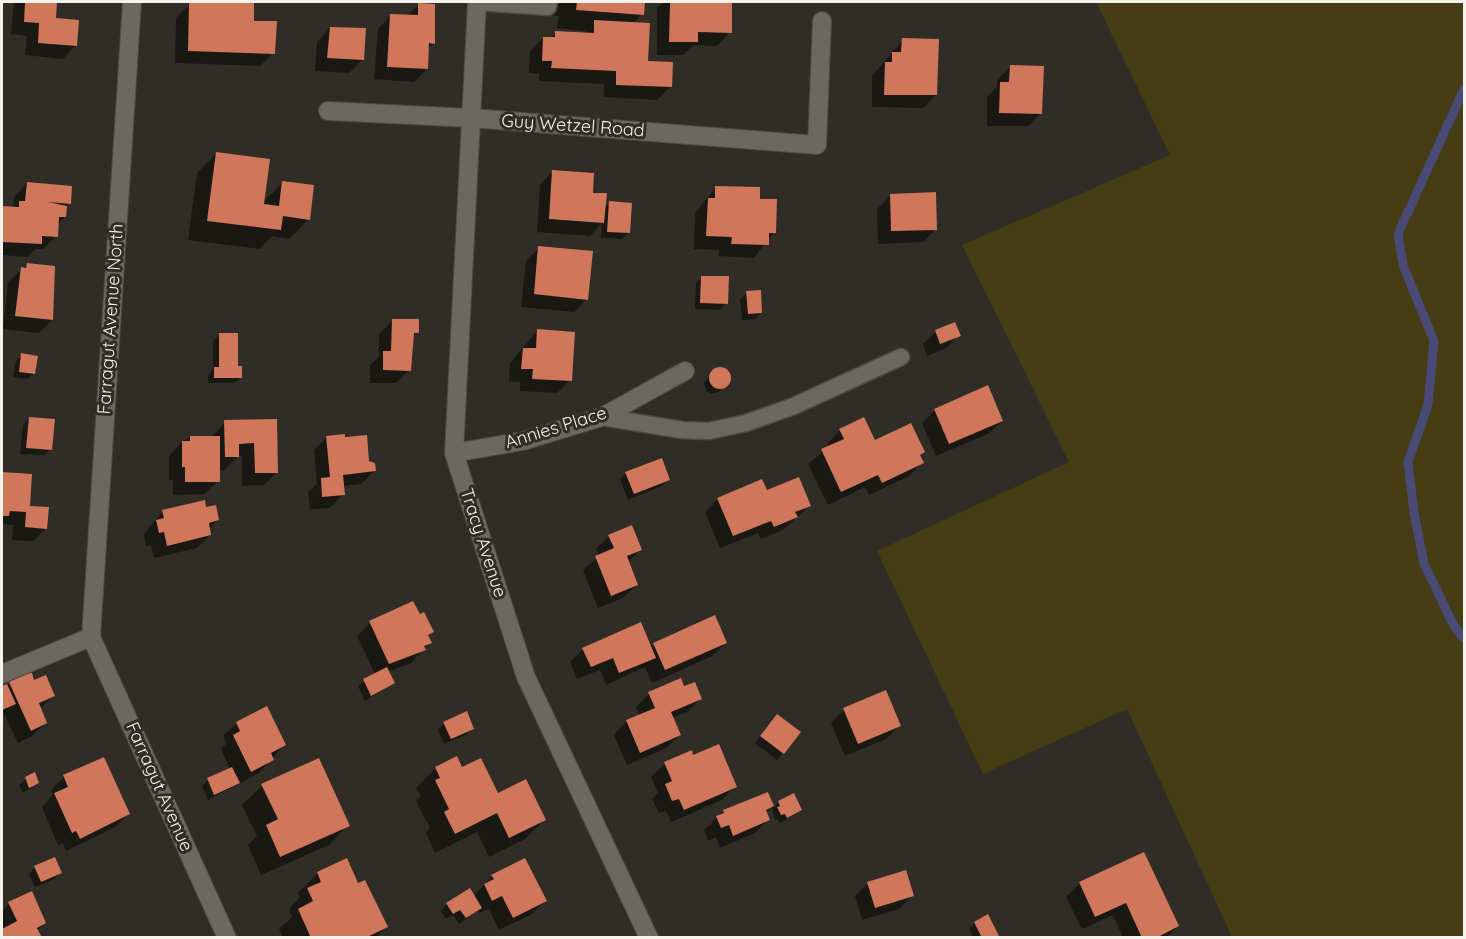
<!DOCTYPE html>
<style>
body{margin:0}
#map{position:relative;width:1466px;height:939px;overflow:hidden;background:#2f2d25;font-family:Quicksand,sans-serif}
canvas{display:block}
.frame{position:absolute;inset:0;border:3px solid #f4f3ed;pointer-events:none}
</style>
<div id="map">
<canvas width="1466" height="939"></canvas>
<div class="frame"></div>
</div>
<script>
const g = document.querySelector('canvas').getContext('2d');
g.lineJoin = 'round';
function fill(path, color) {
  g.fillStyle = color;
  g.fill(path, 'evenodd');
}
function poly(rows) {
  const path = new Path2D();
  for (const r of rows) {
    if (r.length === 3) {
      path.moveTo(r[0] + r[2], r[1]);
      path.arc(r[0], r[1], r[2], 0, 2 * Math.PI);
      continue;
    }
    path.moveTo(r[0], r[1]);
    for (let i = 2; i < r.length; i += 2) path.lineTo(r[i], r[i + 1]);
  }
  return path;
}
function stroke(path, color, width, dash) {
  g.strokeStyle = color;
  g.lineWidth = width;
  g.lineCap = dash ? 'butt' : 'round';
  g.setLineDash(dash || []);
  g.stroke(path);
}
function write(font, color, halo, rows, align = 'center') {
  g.font = font + ' Quicksand,sans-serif';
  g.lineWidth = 6;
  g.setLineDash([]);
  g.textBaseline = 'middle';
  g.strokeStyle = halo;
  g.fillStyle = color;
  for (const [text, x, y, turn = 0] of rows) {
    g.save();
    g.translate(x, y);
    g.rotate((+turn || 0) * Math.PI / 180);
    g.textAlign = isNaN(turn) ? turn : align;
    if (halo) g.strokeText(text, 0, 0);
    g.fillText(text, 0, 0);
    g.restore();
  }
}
fill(poly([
 [1096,2,1464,2,1464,937,1232,937,1127,709,983,774,877,551,1069,462,962,245,1170,155]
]), '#463d14');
fill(poly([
 [14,2,56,2,54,20,76,45,63,59,25,55,27,36,11,34],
 [184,2,210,2,207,4,253,22,273,53,260,66,175,63,176,18,191,3],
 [548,2,643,2,642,14,633,24,646,63,670,87,657,100,604,97,604,84,539,81,539,74,529,73,530,51,543,38,550,39,556,32,583,34,586,31,557,28,559,16,547,15],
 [664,2,731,2,730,32,717,46,693,45,683,55,657,55,657,8],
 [419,4,434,43,427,49,427,69,414,82,374,79,378,29,391,15,407,16],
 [330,28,362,60,349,73,315,71,317,42],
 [903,40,936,95,923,108,872,107,872,76],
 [1010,67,1041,113,1028,126,987,126,987,97,997,87,997,80],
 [217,153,263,202,283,182,309,219,289,239,272,236,260,249,188,240,197,173],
 [553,171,591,194,604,208,610,203,628,233,622,239,601,238,602,223,590,236,537,232,540,185],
 [27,183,69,203,65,207,65,217,57,224,56,236,43,249,35,249,27,257,2,255,2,208,13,208,14,197],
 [716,187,758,200,774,232,754,258,719,256,719,250,694,249,695,213],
 [890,196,936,229,923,242,878,244,877,209],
 [539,248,587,299,574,312,521,307,526,261],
 [27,265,52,320,39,333,3,329,8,282],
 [702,277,726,303,720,310,695,309,696,283],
 [747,292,761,313,755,319,742,320,740,299],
 [392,321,418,332,412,338,409,370,396,383,370,383,370,365,379,357,379,334],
 [537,331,570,380,557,393,520,391,520,382,509,381,510,363],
 [936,331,959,335,946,348,927,356,923,344],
 [219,335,241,377,234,383,208,383,208,375,213,369,213,341],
 [22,355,34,373,27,379,13,377,16,361],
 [715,370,726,371,729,377,719,392,711,394,706,391,704,382],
 [935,410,1002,421,988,434,936,456,922,423],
 [29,418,51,449,44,455,20,454,23,425],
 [276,420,277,472,264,485,242,486,242,456,238,456,224,470,219,470,218,481,205,494,173,495,173,480,169,480,169,456,182,442,190,437,212,437,225,422],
 [840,430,874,442,923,452,919,456,922,462,909,476,869,495,865,487,828,505,808,464,829,447,827,444],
 [365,436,367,462,374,471,361,484,342,486,343,494,330,508,310,509,308,492,317,484,314,450,327,437],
 [626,473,669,480,662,486,628,500,620,479],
 [2,474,31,476,28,508,46,528,33,541,12,540,13,525,2,524],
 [766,492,809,506,783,530,761,539,758,533,720,548,705,512,718,499],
 [205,509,218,519,209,529,210,535,197,548,154,558,151,545,146,546,144,534,163,511],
 [609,536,640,550,628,562,637,585,623,598,598,608,583,570,599,556,596,549],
 [419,616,432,632,427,637,430,642,411,663,387,672,393,683,365,701,358,686,375,674,357,636,370,623],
 [726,643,712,656,652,683,645,667,606,685,600,670,577,679,570,662,583,649],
 [27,675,53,696,40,709,45,723,32,736,18,743,3,712,2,713,2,688],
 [680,680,683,688,700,699,687,712,672,718,680,735,666,748,627,765,614,735,627,721,640,716,636,707,649,694],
 [844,710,899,726,886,739,845,756,831,723],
 [237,723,284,745,259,773,208,800,202,786,208,780,230,769,221,749,227,743,223,736],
 [444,723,473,728,466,735,444,744,438,730],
 [771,723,783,753,777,760,755,743],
 [691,752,693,757,735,786,722,800,671,822,666,811,659,813,652,799,658,793,651,777,665,764],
 [104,759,128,814,115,827,66,851,63,843,58,845,42,807,53,795,51,790,64,777],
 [436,768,462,769,497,795,544,820,525,839,489,857,477,832,435,853,426,833,430,828,416,801,421,796,416,788],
 [34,774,37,783,23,793,19,785],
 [262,786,348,825,329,845,261,875,248,845,257,836,242,805],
 [768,793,774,808,779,802,801,810,780,823,778,819,775,820,772,807,765,813,768,820,755,833,720,848,716,837,708,841,704,830,724,811],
 [1144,854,1178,926,1166,938,1123,938,1113,915,1082,929,1066,897,1079,884],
 [35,867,60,872,54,879,35,887,29,874],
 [318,873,357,885,386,927,375,938,283,938,279,929,292,917,289,909,300,897,298,893],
 [492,876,545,901,532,914,499,930,489,909,479,913,478,910,459,924,453,915,446,919,441,911,447,904,473,897],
 [868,883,913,895,899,909,862,920,855,896],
 [9,904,45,923,37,931,40,938,2,938,2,911],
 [975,923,998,938,973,938,969,929]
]), '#0007');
stroke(poly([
 [1464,89,1398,234,1403,265,1434,341,1428,405,1408,462,1414,512,1424,564,1454,626,1464,638]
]), '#494a76', 9);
fill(poly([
 [25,2,57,2,56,18,79,20,77,46,38,43,39,23,24,22],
 [577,2,645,2,644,15,576,10],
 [670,2,732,2,732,33,698,32,698,42,669,42],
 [189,3,254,3,254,21,277,21,275,54,188,51],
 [418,3,435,4,435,44,429,43,428,69,387,67,390,14,418,15],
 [594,20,650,23,648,61,673,62,672,87,616,85,616,71,551,68,552,61,542,61,543,37,555,37,555,31,594,33],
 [330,27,366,28,364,60,327,58],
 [902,38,939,39,937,95,884,95,885,62,892,62,892,52,901,52],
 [1010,65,1044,66,1042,114,999,113,1000,82,1009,82],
 [216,152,270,159,264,204,279,206,282,181,314,185,310,220,283,216,281,230,207,221],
 [552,170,594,173,593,193,607,193,604,223,549,219],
 [27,182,72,186,71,204,48,202,67,206,66,217,59,217,58,237,42,236,42,244,2,242,2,206,19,207,19,201,25,201],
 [715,186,760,187,760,199,777,199,776,233,769,233,769,245,731,244,732,237,706,236,708,198,715,198],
 [936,192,937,230,891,231,890,194],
 [609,201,632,203,630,233,607,232],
 [538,246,593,251,588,300,534,294],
 [27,263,55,266,53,320,15,316,21,267,26,268],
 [701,276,729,276,728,304,700,303],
 [761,290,762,313,748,314,746,291],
 [392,319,419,319,419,333,414,333,411,371,383,370,383,351,391,351],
 [955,322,961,336,940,344,935,330],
 [537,329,575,332,572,381,532,379,533,369,521,369,523,348,536,348],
 [219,333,238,333,238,366,242,366,242,378,214,378,214,367,219,367],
 [21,353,38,356,35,374,19,372],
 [720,378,11],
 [988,385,1003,421,949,444,934,409],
 [29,417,55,419,52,450,26,448],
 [864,417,875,440,911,423,925,452,920,455,924,463,882,483,878,475,841,492,821,449,844,439,839,429],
 [277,419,278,473,255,473,254,443,239,444,239,457,225,457,224,420],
 [345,434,345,437,367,435,369,461,375,463,376,471,343,475,345,495,322,497,321,478,330,477,326,436],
 [190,436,220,436,220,482,185,482,185,467,182,467,182,441,190,441],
 [662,458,670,480,634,494,625,472],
 [2,472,32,474,30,506,49,507,47,529,25,527,26,512,10,511,9,516,2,516],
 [799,477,811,506,795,512,798,517,774,527,771,521,733,536,717,498,762,479,767,490],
 [205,500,206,507,216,505,219,520,209,523,211,535,167,546,164,532,159,533,156,520,164,518,162,510],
 [632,525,642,550,627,556,638,585,611,596,595,556,614,548,608,535],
 [413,601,420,614,424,612,434,632,428,635,432,643,424,646,426,650,389,664,369,621],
 [715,615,727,643,665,670,653,643],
 [641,622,656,658,619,673,613,658,591,667,582,648],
 [387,667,395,683,371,696,363,679],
 [27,673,32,673,34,680,46,675,55,696,39,703,47,723,31,731,9,682],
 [681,678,684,686,695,682,702,699,671,712,681,735,640,753,626,720,655,708,648,692],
 [7,684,16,704,2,710,2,686],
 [886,690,901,726,858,744,843,708],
 [267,706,286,745,271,753,274,760,251,772,233,735,240,731,236,722],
 [467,711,474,729,451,739,443,722],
 [777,714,801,732,784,754,760,736],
 [719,744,737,787,684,810,679,799,672,801,665,784,672,781,664,762,692,750,693,755],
 [457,756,462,767,481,758,498,793,526,779,546,820,509,838,497,813,455,834,444,812,449,809,435,780,440,778,435,767],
 [104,757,130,814,80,839,76,831,72,833,54,793,68,787,63,775],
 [319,758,350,826,280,857,266,825,278,819,261,784],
 [232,767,240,783,214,795,207,778],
 [35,772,39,783,29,788,25,777],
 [768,792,774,806,766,810,770,820,733,836,729,825,721,828,716,816,724,813,723,810],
 [794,793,802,810,787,818,785,814,781,815,777,807,780,806,778,801],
 [1144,852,1179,926,1156,938,1142,938,1126,903,1095,917,1079,882],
 [55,857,62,873,41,882,34,866],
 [347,858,358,883,365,880,388,927,365,938,311,938,298,909,313,901,307,888,321,882,317,872],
 [525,858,547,901,513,918,502,896,492,901,484,884,494,879,491,875],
 [906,870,914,896,875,908,867,882],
 [470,888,482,908,466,918,460,910,453,914,446,903],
 [32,891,46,923,37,928,42,938,2,938,2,929,17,921,8,902],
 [988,914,1000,938,982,938,974,922]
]), '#cf765b');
const service = poly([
 [477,2,548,7,549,2],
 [602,417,682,430,709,431,746,423,794,406,901,357]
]);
const minor = poly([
 [132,2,91,637,227,938],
 [477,2,454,453,526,677,649,938],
 [328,111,471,118,817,145,822,21],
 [454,453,523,441,602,417,685,371],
 [2,674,91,637]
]);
stroke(service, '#4c4a44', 19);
stroke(minor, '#4c4a44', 20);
stroke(service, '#6a685f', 16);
stroke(minor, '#6a685f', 18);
write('18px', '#f4f3ed', '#2f2d25', [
 ["Guy Wetzel Road",573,126,4],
 ["Farragut Avenue North",111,319,-86],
 ["Annies Place",556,428,-17],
 ["Tracy Avenue",483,543,72],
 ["Farragut Avenue",159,787,66]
]);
</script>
